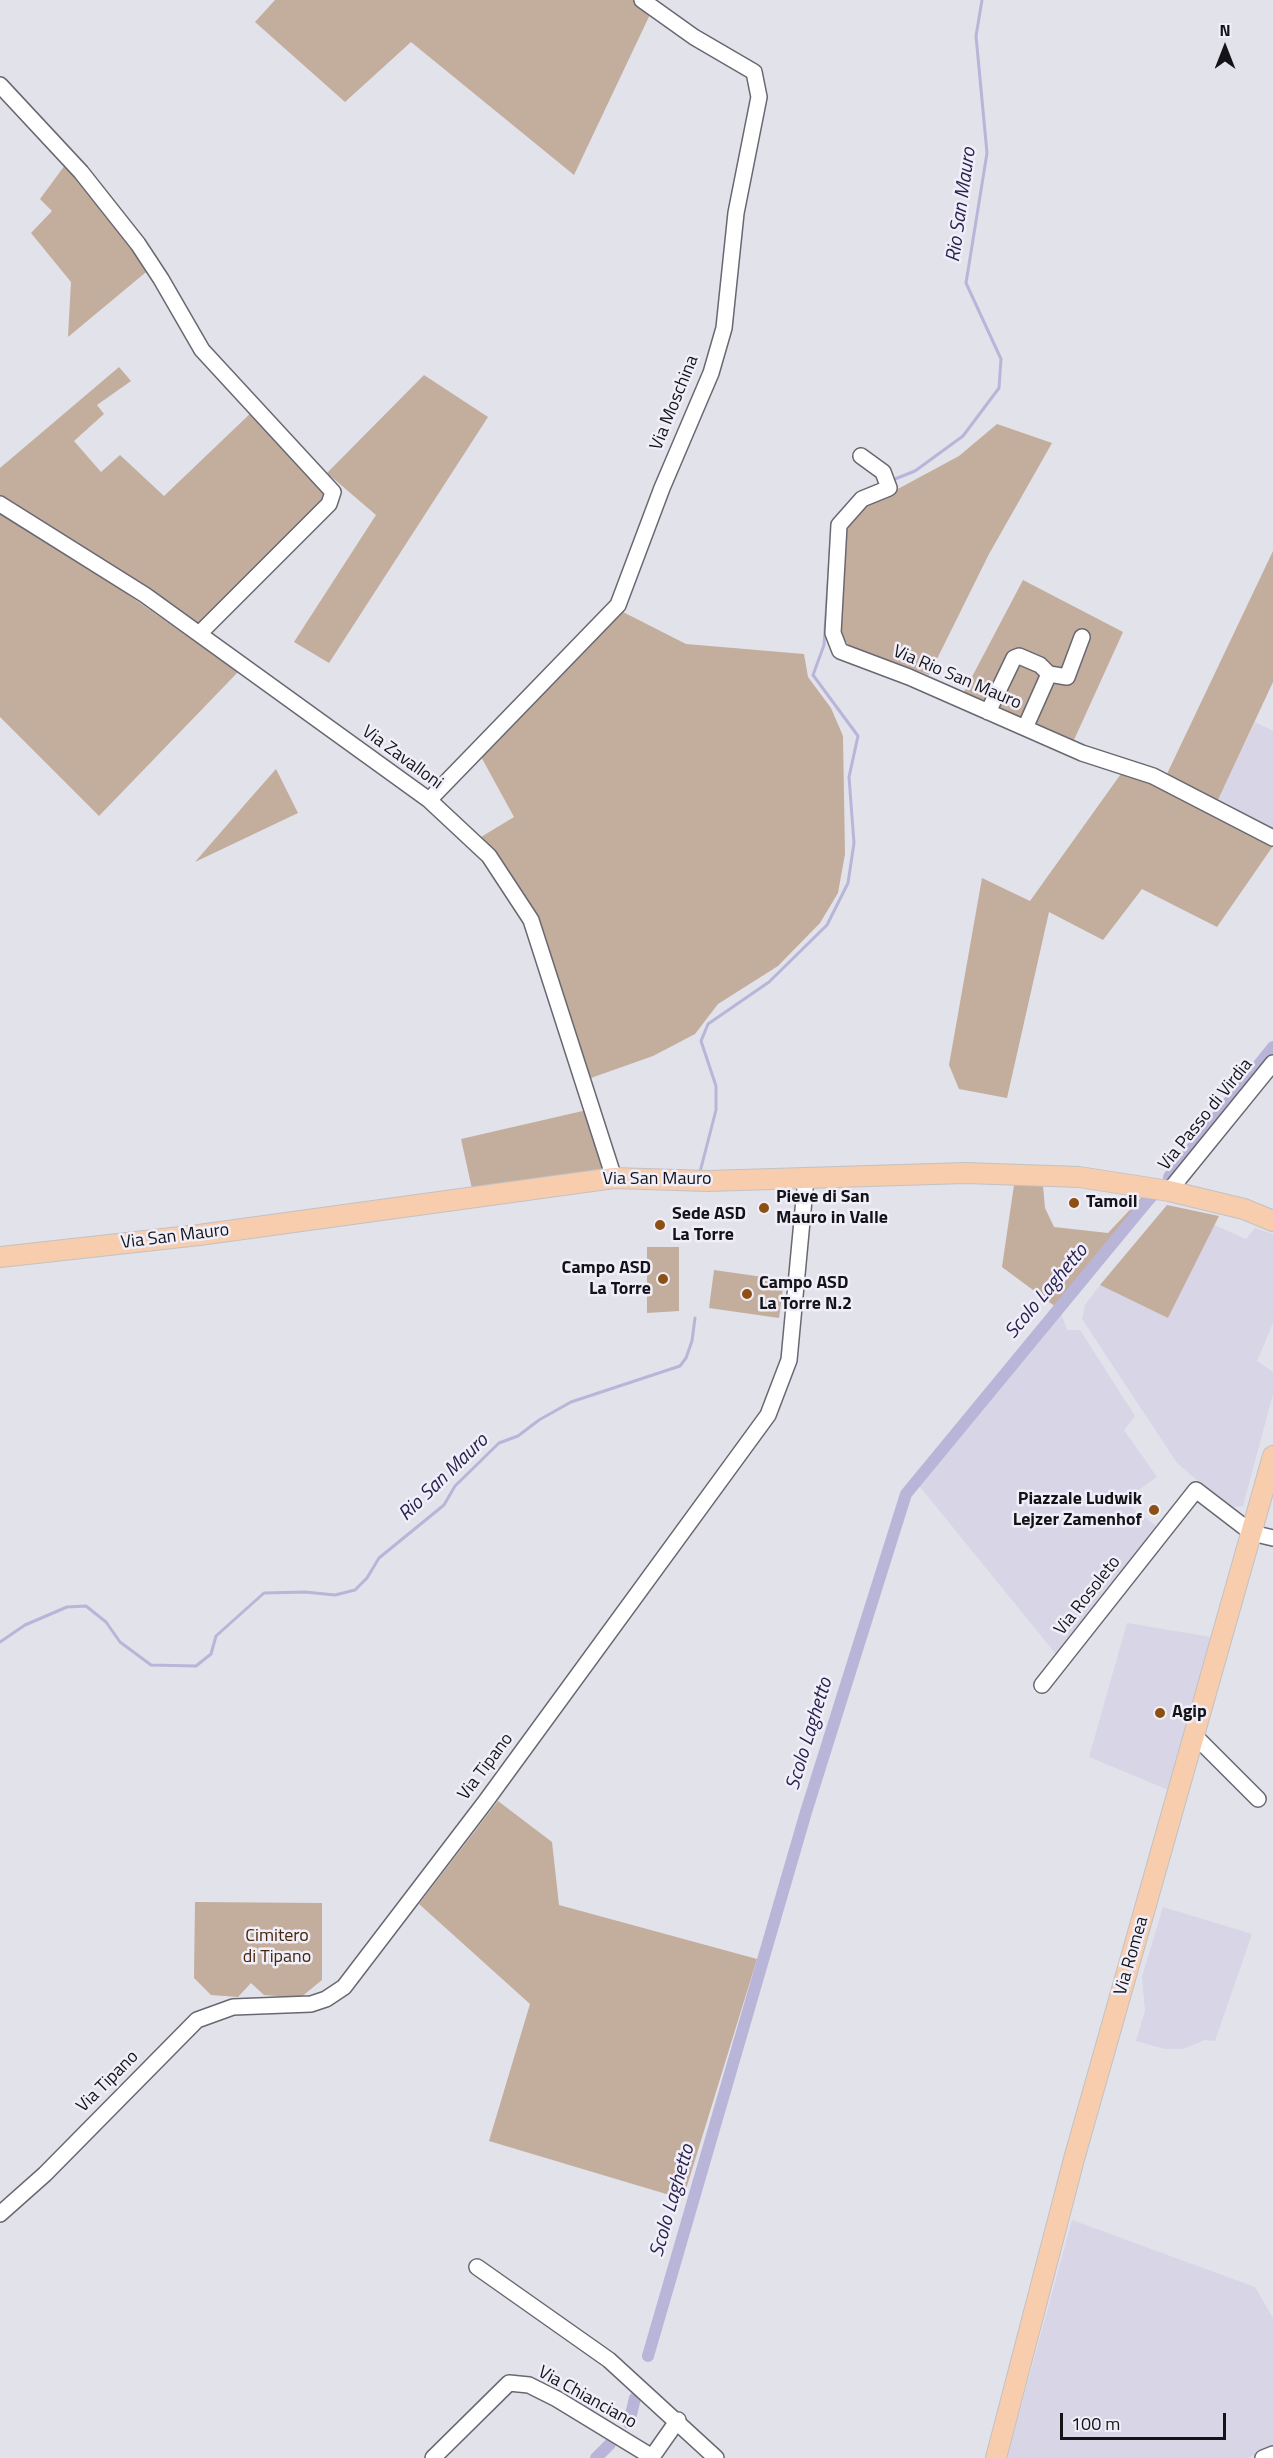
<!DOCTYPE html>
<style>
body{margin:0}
#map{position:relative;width:1273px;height:2458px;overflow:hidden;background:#e2e2eb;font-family:"Titillium Web",sans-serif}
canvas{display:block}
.north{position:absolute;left:1195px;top:18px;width:60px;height:60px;-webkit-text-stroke:4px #f0eff9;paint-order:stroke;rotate:0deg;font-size:16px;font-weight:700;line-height:24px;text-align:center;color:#141317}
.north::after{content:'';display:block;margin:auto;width:21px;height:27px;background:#141317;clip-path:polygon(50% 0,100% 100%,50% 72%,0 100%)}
.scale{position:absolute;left:1060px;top:2413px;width:166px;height:27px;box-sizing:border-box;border:3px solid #141317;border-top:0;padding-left:8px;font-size:18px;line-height:21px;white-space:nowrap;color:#141317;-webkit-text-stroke:4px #f0eff9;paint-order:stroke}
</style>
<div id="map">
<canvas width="1273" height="2458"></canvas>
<div class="north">N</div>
<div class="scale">100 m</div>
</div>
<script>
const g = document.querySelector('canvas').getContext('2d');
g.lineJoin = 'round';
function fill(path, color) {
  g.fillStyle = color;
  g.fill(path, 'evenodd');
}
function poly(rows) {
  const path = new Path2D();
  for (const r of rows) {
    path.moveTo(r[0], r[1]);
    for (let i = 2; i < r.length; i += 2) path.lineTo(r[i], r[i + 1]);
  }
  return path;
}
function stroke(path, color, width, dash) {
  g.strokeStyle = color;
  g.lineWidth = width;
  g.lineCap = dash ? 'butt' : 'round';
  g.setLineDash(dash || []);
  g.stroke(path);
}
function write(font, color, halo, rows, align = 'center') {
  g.font = font + ' "Titillium Web",sans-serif';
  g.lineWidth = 5;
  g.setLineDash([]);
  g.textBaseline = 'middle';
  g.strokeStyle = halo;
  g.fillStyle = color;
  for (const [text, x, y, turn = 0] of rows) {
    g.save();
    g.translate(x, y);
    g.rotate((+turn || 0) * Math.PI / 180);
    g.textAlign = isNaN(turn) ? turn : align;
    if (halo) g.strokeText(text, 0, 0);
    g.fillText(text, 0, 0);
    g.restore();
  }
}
fill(poly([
 [1255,722,1273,731,1273,832,1217,802],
 [1214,1225,1246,1239,1255,1228,1273,1234,1273,1323,1257,1361,1273,1372,1273,1394,1243,1506,1230,1508,1177,1463,1082,1319,1085,1305,1100,1285,1168,1318],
 [1060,1310,1067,1330,1080,1330,1135,1416,1124,1430,1157,1477,1123,1501,1159,1528,1059,1658,916,1482],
 [1127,1623,1211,1637,1171,1791,1089,1757],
 [1163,1907,1252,1934,1215,2041,1205,2040,1183,2049,1165,2049,1136,2041,1145,2011,1142,1977],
 [1072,2220,1255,2287,1273,2318,1273,2447,1248,2458,1007,2458]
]), '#d7d5e6');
fill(poly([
 [275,0,649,0,655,4,574,175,411,42,345,102,255,22],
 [68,161,151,268,68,337,71,282,31,233,52,211,40,199],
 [119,367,131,381,97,405,104,414,74,441,101,472,120,455,164,496,254,410,330,493,199,629,100,558,0,495,0,468],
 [424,375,488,417,329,663,294,642,376,515,327,473],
 [997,424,1052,443,989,554,929,675,849,646,840,633,841,546,847,525,857,511,959,456],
 [0,512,76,558,238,672,99,816,0,717],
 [1273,551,1273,682,1217,802,1166,776],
 [1023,580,1123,632,1074,740,964,692],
 [619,610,686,644,804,654,808,677,831,708,843,736,845,854,838,893,820,923,778,966,718,1004,695,1034,653,1056,588,1079,541,927,525,896,481,837,514,817,479,753],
 [276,769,298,813,195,862,247,802],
 [1123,771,1157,782,1273,846,1217,927,1142,889,1103,940,1049,912,1007,1098,959,1089,949,1065,982,878,1030,901],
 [587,1110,607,1174,472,1189,461,1139],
 [1014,1185,1043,1186,1045,1208,1054,1227,1108,1233,1142,1197,1157,1199,1060,1310,1002,1267],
 [1167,1205,1219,1216,1168,1318,1100,1285],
 [647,1247,679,1247,679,1311,647,1313],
 [714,1270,784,1280,779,1318,709,1308],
 [498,1801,552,1842,559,1905,757,1959,683,2199,489,2141,530,2004,419,1904],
 [195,1902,322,1903,322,1980,300,1998,264,1995,251,1983,238,1997,211,1995,194,1978]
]), '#c3ad9d');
stroke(poly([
 [890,481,915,471,963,436,999,388,1001,359,966,283,987,153,976,36,982,0],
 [700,1172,716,1110,716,1086,701,1041,708,1024,769,982,827,925,848,883,854,843,849,777,858,736,813,675,824,645,831,540],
 [0,1642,25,1625,67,1607,86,1606,106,1622,120,1642,151,1665,196,1666,211,1654,216,1636,264,1593,305,1592,335,1595,355,1590,367,1578,379,1558,444,1505,455,1486,499,1443,518,1436,539,1420,571,1402,680,1366,686,1358,692,1341,695,1318]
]), '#b9b5d8', 3);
stroke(poly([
 [1169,1177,1273,1047],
 [648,2356,806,1812,906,1494,1150,1198],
 [629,2423,635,2398],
 [596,2458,610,2444]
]), '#b9b5d8', 12);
const minor = poly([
 [0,85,81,172,138,244,161,279,202,350,333,492,329,504,199,634],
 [861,456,883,472,889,488,862,499,839,525,833,633,840,651,909,677,1082,753,1153,776,1273,838],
 [0,504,145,595,429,800,489,856,531,920,614,1178],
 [988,712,1014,658,1019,656,1040,665,1049,674],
 [1025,728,1049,674,1067,677,1082,637],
 [429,800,618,605,662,488,711,373,724,328,736,213,759,97,754,72,694,37,642,0],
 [1169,1191,1273,1063],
 [1042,1685,1196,1490,1252,1533,1273,1538],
 [1194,1735,1258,1799],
 [0,2214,45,2174,197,2020,233,2007,311,2004,326,1999,344,1987,486,1801,768,1415,789,1360,806,1178],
 [477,2267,609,2360,716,2458],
 [433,2458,509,2383,529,2385,557,2399,652,2457,678,2420],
 [1263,2458,1273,2454]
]);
const major = poly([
 [0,1257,199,1235,614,1178,708,1181,966,1173,1079,1177,1169,1191,1244,1209,1273,1221],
 [996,2458,1074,2159,1273,1456]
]);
stroke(minor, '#696871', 18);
stroke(major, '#c2c2c3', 22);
stroke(minor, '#fff', 15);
stroke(major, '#f7cdad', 20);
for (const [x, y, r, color] of [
 [1074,1203,6,"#8d4f14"],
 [764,1208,6,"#8d4f14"],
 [660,1225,6,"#8d4f14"],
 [663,1279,6,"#8d4f14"],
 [747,1294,6,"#8d4f14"],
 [1154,1510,6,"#8d4f14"],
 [1160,1713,6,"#8d4f14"]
]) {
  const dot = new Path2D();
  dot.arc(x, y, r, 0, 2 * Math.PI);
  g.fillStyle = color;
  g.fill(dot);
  stroke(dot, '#f0eff9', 2);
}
write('18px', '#141317', '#f0eff9', [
 ["Via Moschina",675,403,-68],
 ["Via Rio San Mauro",957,678,23],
 ["Via Zavalloni",402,758,36],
 ["Via Passo di Virdia",1206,1115,-51],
 ["Via San Mauro",657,1180],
 ["Via San Mauro",175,1237,-7],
 ["Via Rosoleto",1088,1596,-52],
 ["Via Tipano",486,1767,-53],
 ["Via Romea",1132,1956,-74],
 ["Via Tipano",108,2082,-45],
 ["Via Chianciano",587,2398,29]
]);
write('bold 18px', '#141317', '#f0eff9', [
 ["Pieve di San",776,1198],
 ["Mauro in Valle",776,1219],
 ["Tamoil",1086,1203],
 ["Sede ASD",672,1215],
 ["La Torre",672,1236],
 ["Campo ASD",651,1269,"right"],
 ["La Torre",651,1290,"right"],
 ["Campo ASD",759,1284],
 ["La Torre N.2",759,1305],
 ["Piazzale Ludwik",1142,1500,"right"],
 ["Lejzer Zamenhof",1142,1521,"right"],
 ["Agip",1172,1713]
], 'left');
write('18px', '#462508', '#f0eff9', [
 ["Cimitero",277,1937],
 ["di Tipano",277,1958]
]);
write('italic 20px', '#2b214e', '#f0eff9', [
 ["Rio San Mauro",962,205,-82],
 ["Scolo Laghetto",1047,1292,-50],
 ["Rio San Mauro",444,1478,-44],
 ["Scolo Laghetto",810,1734,-73],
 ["Scolo Laghetto",673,2201,-74]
]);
</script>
